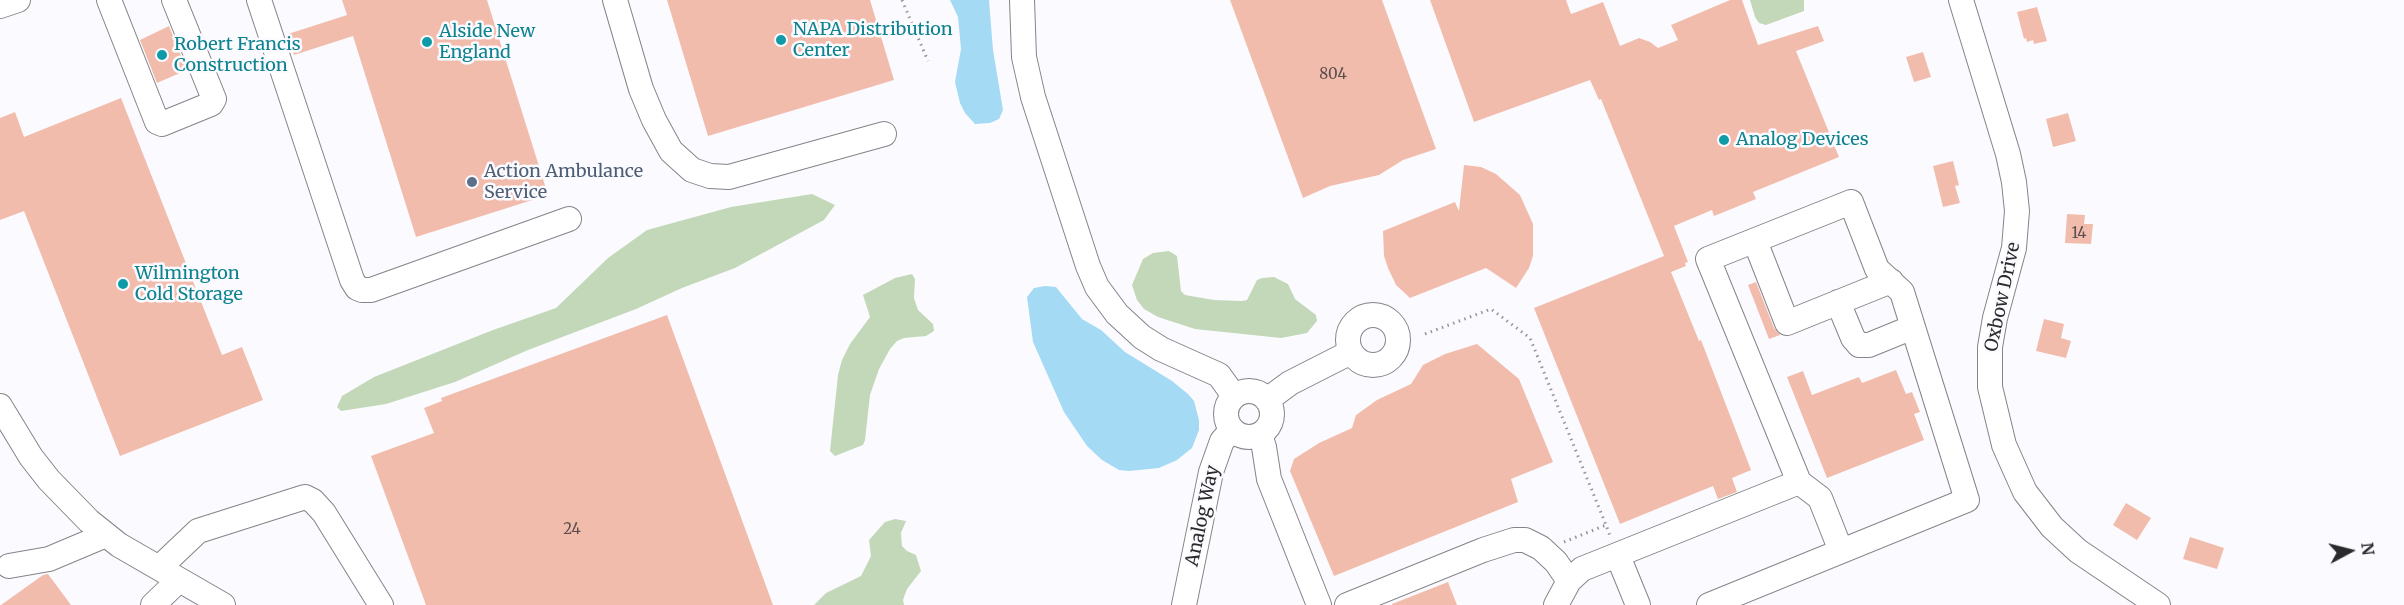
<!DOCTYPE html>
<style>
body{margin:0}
#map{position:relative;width:2404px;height:605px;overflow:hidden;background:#fbfbff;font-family:Merriweather,serif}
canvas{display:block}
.north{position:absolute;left:2320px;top:521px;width:60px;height:60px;-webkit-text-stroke:4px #fbfbff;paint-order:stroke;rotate:83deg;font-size:16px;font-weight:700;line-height:24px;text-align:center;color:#2a2a2c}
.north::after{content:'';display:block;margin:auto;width:21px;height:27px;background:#2a2a2c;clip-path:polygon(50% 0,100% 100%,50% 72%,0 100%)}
</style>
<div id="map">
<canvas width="2404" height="605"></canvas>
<div class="north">N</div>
</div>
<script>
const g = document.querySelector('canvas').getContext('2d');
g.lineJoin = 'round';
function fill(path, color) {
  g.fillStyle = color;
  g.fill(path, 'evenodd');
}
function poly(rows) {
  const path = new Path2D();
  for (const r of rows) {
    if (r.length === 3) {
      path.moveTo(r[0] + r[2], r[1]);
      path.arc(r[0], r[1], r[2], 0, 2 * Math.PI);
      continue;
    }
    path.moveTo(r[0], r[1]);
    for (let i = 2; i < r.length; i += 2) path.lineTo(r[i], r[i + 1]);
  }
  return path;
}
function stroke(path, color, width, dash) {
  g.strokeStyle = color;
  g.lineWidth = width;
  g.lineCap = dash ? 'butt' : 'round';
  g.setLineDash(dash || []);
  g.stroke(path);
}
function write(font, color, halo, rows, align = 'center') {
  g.font = font + ' Merriweather,serif';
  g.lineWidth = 5;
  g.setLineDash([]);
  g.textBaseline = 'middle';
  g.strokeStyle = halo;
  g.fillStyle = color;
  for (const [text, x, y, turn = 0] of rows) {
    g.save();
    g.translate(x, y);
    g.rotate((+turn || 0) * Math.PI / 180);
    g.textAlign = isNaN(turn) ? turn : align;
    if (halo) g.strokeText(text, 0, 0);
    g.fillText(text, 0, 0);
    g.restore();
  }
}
fill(poly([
 [1750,0,1804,0,1804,11,1766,25,1759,23,1755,17],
 [812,194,835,205,824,220,735,268,682,288,636,309,528,350,455,382,386,404,341,411,337,407,342,396,374,377,493,330,556,308,608,258,647,230,731,207],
 [1169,251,1177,256,1181,291,1185,295,1214,300,1242,301,1247,300,1257,280,1262,278,1274,277,1288,284,1295,299,1316,315,1317,321,1307,333,1281,338,1195,329,1158,317,1144,309,1137,300,1132,285,1143,259,1153,253],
 [912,274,915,279,914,298,918,310,933,324,934,331,926,336,904,338,897,341,890,349,879,369,870,395,865,440,863,445,835,456,830,451,838,375,842,360,850,344,870,317,863,295,895,278],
 [895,519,906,521,901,533,902,546,907,551,916,555,921,571,907,589,903,600,904,605,814,605,826,593,861,576,871,556,869,540,885,522]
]), '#c2d8b8');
fill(poly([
 [950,0,989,0,993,50,1003,110,999,119,990,123,975,124,965,113,960,103,955,82,961,49,958,17],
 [1045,286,1056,287,1082,319,1101,330,1125,352,1172,381,1188,394,1194,401,1199,420,1199,430,1192,448,1177,460,1159,468,1129,471,1119,470,1102,460,1087,446,1064,412,1033,342,1027,297,1034,288]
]), '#a4daf4');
fill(poly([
 [342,0,487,0,548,195,416,237,353,36,294,55,288,34,347,15],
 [667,0,870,0,894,80,708,136],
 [1230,0,1382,0,1436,149,1403,160,1379,175,1330,186,1303,198],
 [1430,0,1566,0,1571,14,1603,2,1620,46,1639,38,1650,42,1658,48,1678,40,1671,25,1730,0,1742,0,1758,45,1818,26,1824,41,1796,51,1839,157,1753,192,1756,199,1714,216,1712,210,1674,226,1688,262,1685,263,1686,266,1671,272,1699,341,1701,340,1751,470,1732,478,1737,492,1718,499,1713,486,1620,524,1534,308,1664,256,1601,99,1599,100,1590,80,1474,122],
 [2037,7,2047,41,2034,44,2033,40,2027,42,2026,38,2024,39,2017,12],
 [169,26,187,70,157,83,140,40],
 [1923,52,1931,77,1914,82,1906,57],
 [121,98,222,355,242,347,263,400,120,456,24,211,0,220,0,118,15,112,24,137],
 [2068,113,2076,141,2053,147,2046,119],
 [1953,161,1959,185,1955,186,1960,203,1943,207,1933,166],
 [1464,165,1481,167,1496,174,1520,195,1533,224,1533,256,1529,268,1516,288,1486,268,1410,298,1396,285,1388,268,1384,256,1383,231,1455,202,1459,211],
 [2067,214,2085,215,2084,224,2093,224,2091,244,2065,243],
 [1756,282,1774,328,1780,335,1769,339,1748,285],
 [667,315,773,605,426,605,371,456,434,433,424,408,442,401,441,398],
 [2044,319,2064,324,2061,338,2071,341,2066,358,2036,351],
 [1477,344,1519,379,1553,462,1511,479,1518,502,1334,576,1290,471,1294,459,1319,443,1352,428,1356,415,1377,400,1411,384,1423,365,1445,354],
 [1896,370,1906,394,1912,392,1920,412,1914,414,1924,440,1827,478,1787,377,1803,371,1812,395,1859,377,1862,383],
 [2126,503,2151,518,2137,540,2113,525],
 [2190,537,2224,548,2217,569,2183,559],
 [48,574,71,605,1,605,43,575],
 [1448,582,1457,605,1392,605,1392,604]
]), '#f2bcad');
const minor = poly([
 [109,0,157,122,162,124,211,104,214,99,174,0],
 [259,0,352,280,357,288,362,290,371,290,569,219],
 [615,0,641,89,654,120,671,151,692,170,710,176,729,177,884,134],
 [1022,0,1024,57,1033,97,1088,266,1097,287,1117,314,1142,337,1161,349,1219,375,1234,396],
 [1961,0,2008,154,2014,182,2017,211,2014,248,1995,318,1990,347,1990,387,2004,445,2025,492,2052,527,2078,551,2158,605],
 [0,6,18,0],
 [1755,241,1787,323,1891,281],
 [1838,302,1853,338,1859,345,1869,345,1913,327],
 [1373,340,25],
 [1249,414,23],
 [1267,400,1290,383,1351,352],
 [0,406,31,457,49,480,89,521,119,545,223,605],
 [1260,435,1264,447,1269,479,1319,605],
 [1799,482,1820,498,1841,551],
 [1618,556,1638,605],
 [9,566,49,559,106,535],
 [159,568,198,531,305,497,313,501,324,513,381,605],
 [153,605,179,580],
 [1184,605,1211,472,1222,441,1231,431],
 [1347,605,1483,550,1514,540,1525,540,1541,548,1556,562,1569,581],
 [1556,605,1569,581,1582,569,1799,482,1708,259,1851,202,1877,269,1902,292,1967,500,1709,605]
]);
stroke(minor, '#848489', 26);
stroke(poly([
 [902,0,928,61],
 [1425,334,1491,309,1530,338,1606,525],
 [1564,542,1606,525,1610,536]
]), '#959598', 3, [1.5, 4.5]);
stroke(minor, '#fff', 24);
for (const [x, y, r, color] of [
 [781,40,6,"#0f9aa8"],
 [427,42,6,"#0f9aa8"],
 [162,55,6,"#0f9aa8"],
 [1724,140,6,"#0f9aa8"],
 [472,182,6,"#5c6f8a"],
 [123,284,6,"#0f9aa8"]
]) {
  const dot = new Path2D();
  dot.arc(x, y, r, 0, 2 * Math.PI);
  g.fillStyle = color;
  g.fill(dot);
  stroke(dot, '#fbfbff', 2);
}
write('15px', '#5c4e4c', null, [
 ["804",1333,75],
 ["14",2079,234],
 ["24",572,530]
]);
write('18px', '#0d838f', '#fbfbff', [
 ["NAPA Distribution",793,30],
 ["Center",793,51],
 ["Alside New",439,32],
 ["England",439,53],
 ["Robert Francis",174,45],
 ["Construction",174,66],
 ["Analog Devices",1736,140],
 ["Wilmington",135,274],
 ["Cold Storage",135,295]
], 'left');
write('18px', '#4e5e75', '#fbfbff', [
 ["Action Ambulance",484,172],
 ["Service",484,193]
], 'left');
write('18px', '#2a2a2c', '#fbfbff', [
 ["Oxbow Drive",2003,297,-78],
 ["Analog Way",1203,516,-78]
]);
</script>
